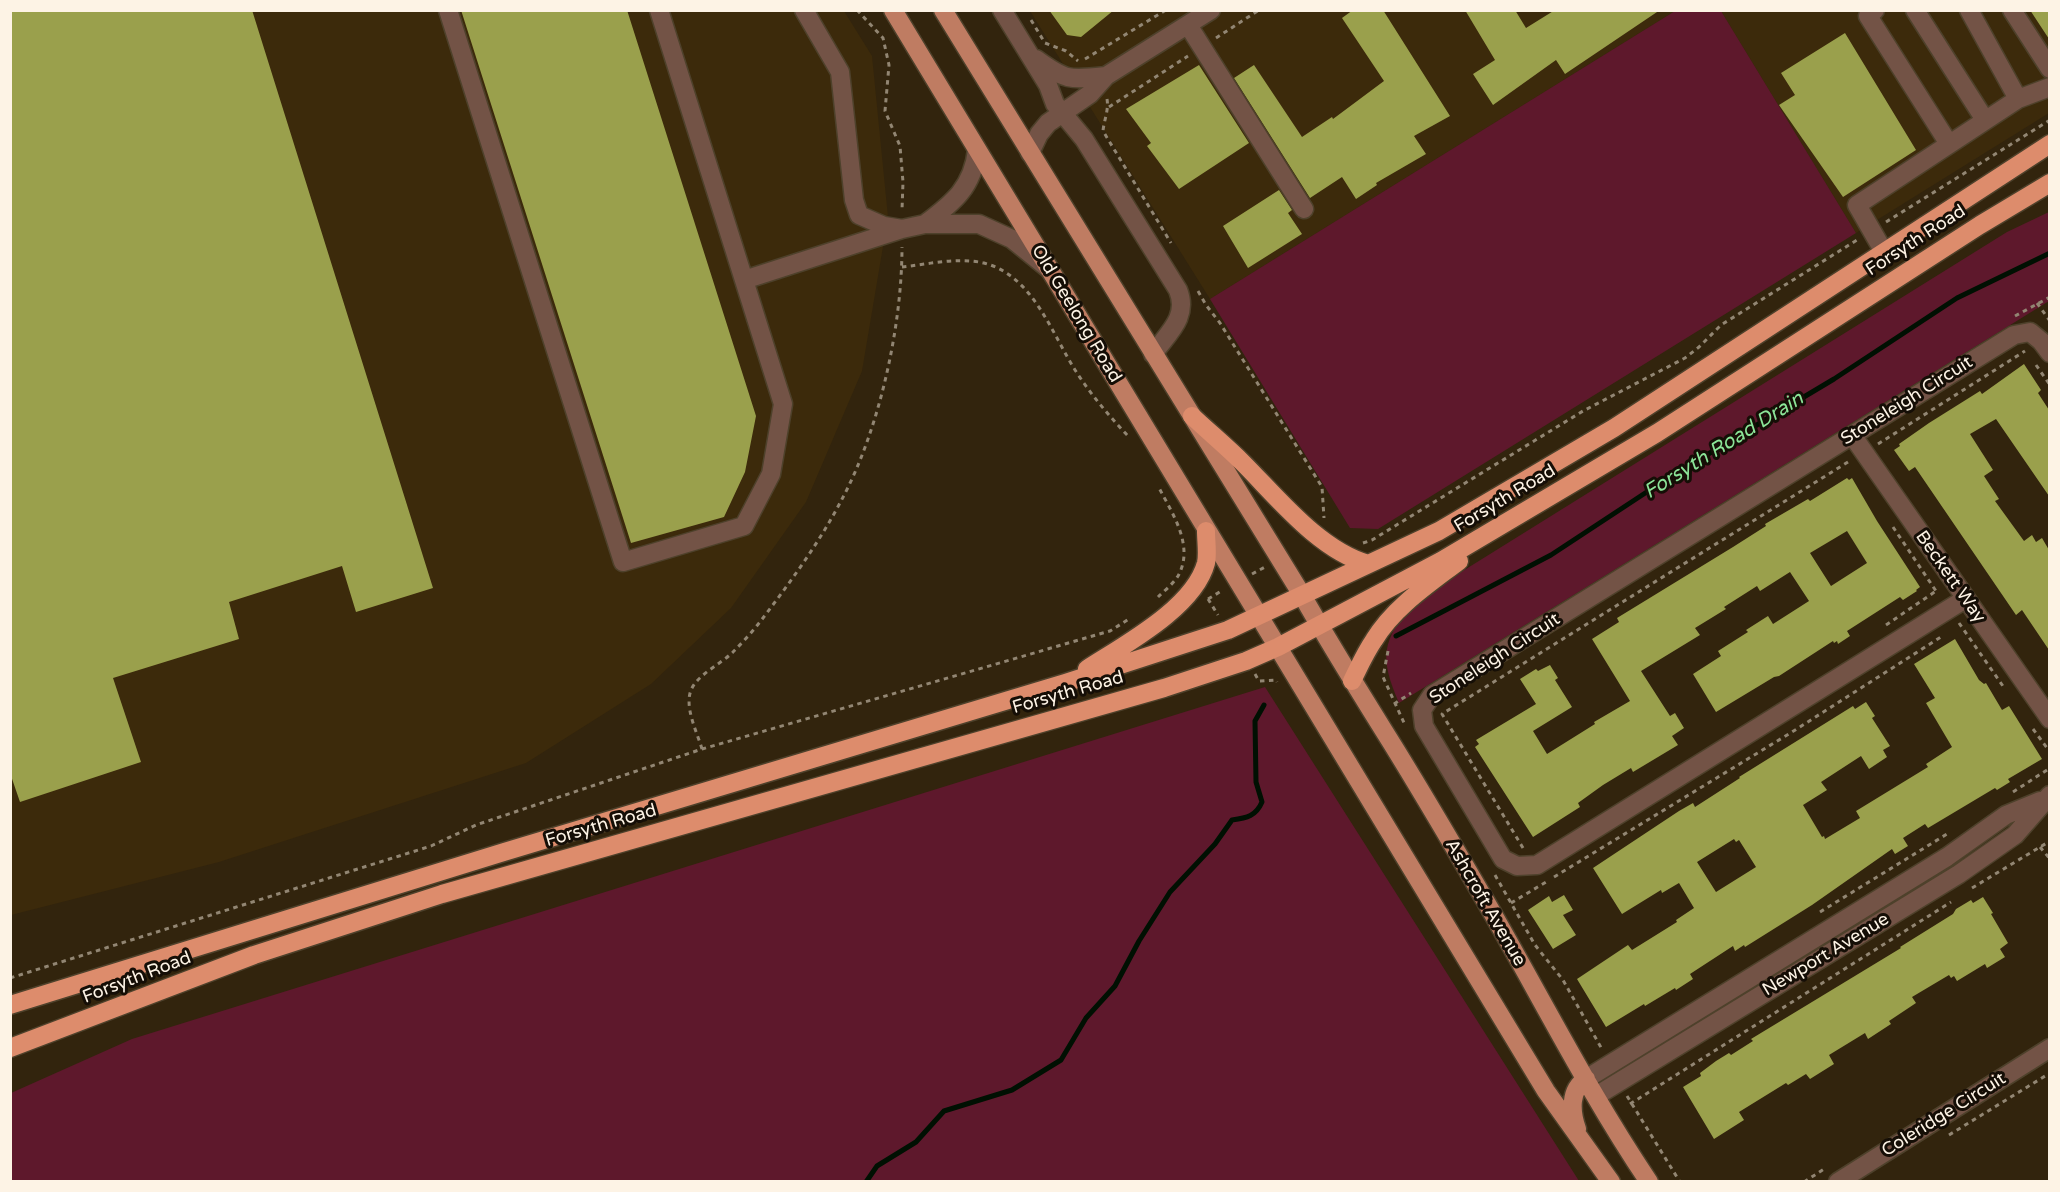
<!DOCTYPE html>
<html>
<head>
<meta charset="utf-8">
<style>
	body { margin:0 }
	#map { position:relative; width:2060px; height:1192px; overflow:hidden; background:#32240d; font-family:"Varela Round",sans-serif }
	canvas { display:block }
	.frame { position:absolute; inset:0; border:12px solid #fdf3e5; pointer-events:none }
</style>
</head>
<body>
<div id="map">
<canvas width="2060" height="1192"></canvas>
<div class="frame"></div>
</div>
<script>
const ctx = document.querySelector('canvas').getContext('2d');
ctx.lineJoin = 'round';
function fillPath(path, color) { ctx.fillStyle = color; ctx.fill(path, 'evenodd'); }
function stroke(path, color, width, dash) { ctx.strokeStyle = color; ctx.lineWidth = width; ctx.lineCap = dash ? 'butt' : 'round'; ctx.setLineDash(dash || []); ctx.stroke(path); }
function write(font, color, halo, rows, align = 'center') {
  ctx.font = font + ' "Varela Round",sans-serif'; ctx.lineWidth = 6; ctx.setLineDash([]); ctx.textBaseline = 'middle'; ctx.strokeStyle = halo; ctx.fillStyle = color; for (const [text, x, y, turn = 0] of rows) {
    ctx.save(); ctx.translate(x, y); ctx.rotate((+turn || 0) * Math.PI / 180); ctx.textAlign = isNaN(turn) ? turn : align; if (halo) ctx.strokeText(text, 0, 0); ctx.fillText(text, 0, 0); ctx.restore();
  }
}
fillPath(new Path2D(`
	M11,11H844L872,56L888,217L862,371L806,502L731,608L651,684L526,763L219,862L11,915Z
	M1030,11H1675L1210,299Z
	M1721,11H2049V113L1856,233Z`), '#3c2a0b');
fillPath(new Path2D(`
	M1675,11H1721L1856,233L1378,529L1350,528L1210,299Z
	M2049,212V301L1399,703C1379,656 1382,642 1413,602L2007,232Z
	M1265,687L1579,1181H11V1093L132,1039Z`), '#5e182c');
stroke(new Path2D(`
	M1396,636L1551,555L1668,478L1834,379L1957,298L2050,253
	M866,1182L877,1166L916,1142L944,1111L1012,1090L1061,1060L1086,1018L1115,986L1139,941L1170,892L1215,844L1232,820C1247,818 1256,816 1262,802L1256,782L1255,721L1264,705`), '#001002', 5);
fillPath(new Path2D(`
	M10,10H252L433,588L356,612L342,566L229,602L239,639L113,678L141,762L20,802L10,773Z
	M461,10H627L756,416L745,472L724,517L631,543Z
	M1049,10H1114L1081,37L1067,35Z
	M1353,10H1383L1450,116L1414,136L1426,154L1376,183L1377,185L1356,199L1342,177L1310,198L1234,78L1254,65L1302,137L1332,117L1333,119L1384,81L1342,18Z
	M1465,10H1515L1526,28L1555,10H1660L1565,74L1556,60L1493,105L1473,74L1495,60Z
	M2030,10H2049V39Z
	M1845,33L1916,150L1843,197L1779,105L1795,95L1781,73Z
	M1199,65L1249,143L1179,189L1147,146L1151,143L1126,109Z
	M1279,190L1292,210L1288,213L1302,234L1248,268L1223,226Z
	M2024,364L2041,390L2038,393L2049,410V496L1996,419L1970,434L1993,470L1984,476L1999,499L1995,501L2024,541L2032,535L2036,542L2042,538L2049,550V650L2022,610L2016,615L1915,467L1909,471L1894,450L1900,446L1899,444L1929,423L1980,391L1982,394Z
	M1847,478L1849,480L1852,478L1877,521L1920,587L1916,590L1917,591L1903,600L1900,597L1847,631L1850,636L1838,644L1837,641L1834,643L1833,641L1779,676L1774,677L1716,712L1693,674L1721,656L1718,651L1748,632L1746,630L1768,616L1773,624L1809,601L1790,572L1760,591L1757,586L1724,607L1726,609L1695,628L1700,635L1641,671L1670,716L1675,713L1684,728L1672,736L1678,745L1633,772L1631,768L1603,785L1578,803L1580,807L1533,837L1475,747L1479,744L1476,740L1536,704L1520,679L1536,669L1538,671L1550,665L1558,678L1555,680L1572,707L1533,731L1547,754L1595,724L1594,722L1630,701L1592,639L1619,622L1617,618L1733,547L1766,526L1765,524L1808,499L1810,501ZM1847,531L1867,563L1831,586L1810,553Z
	M1955,639L1979,680L1984,684L1986,683L2002,710L2009,706L2042,759L2008,779L2010,782L1997,790L1995,788L1928,828L1925,824L1903,838L1908,846L1895,854L1892,849L1812,905L1745,947L1744,945L1735,951L1733,946L1690,974L1693,979L1676,990L1675,988L1645,1006L1644,1004L1606,1027L1577,979L1628,945L1632,950L1677,922L1676,920L1694,908L1679,883L1662,893L1661,890L1622,914L1593,868L1679,811L1693,803L1695,807L1740,778L1739,777L1853,706L1855,709L1866,702L1875,716L1872,718L1890,746L1883,750L1887,757L1869,769L1861,756L1821,782L1827,790L1803,805L1822,837L1824,836L1825,839L1860,818L1856,811L1928,767L1926,764L1952,747L1926,703L1935,698L1914,664ZM1734,839L1736,842L1739,840L1756,867L1716,892L1697,862Z
	M1564,895L1573,910L1563,915L1576,935L1553,949L1528,910L1549,896L1552,902Z
	M1983,897L1993,913L1991,914L2008,943L2000,949L2005,957L1987,968L1985,964L1957,981L1954,976L1951,978L1949,975L1912,997L1916,1003L1889,1021L1891,1024L1868,1039L1865,1033L1829,1055L1834,1064L1810,1079L1806,1074L1788,1085L1786,1083L1739,1112L1744,1120L1714,1139L1683,1087L1701,1076L1700,1073L1716,1061L1729,1053L1731,1055L1753,1041L1751,1039L1901,948L1900,947L1953,914L1956,909L1971,900L1973,903Z`), '#9aa04c');
const minor = new Path2D(`
	M448,10L623,562L744,526L771,474L783,404L659,10
	M804,10L840,72L854,200L859,215L884,226L902,229
	M1002,10L1048,85L1055,104L1084,139L1178,290C1189,317 1168,333 1153,354
	M1875,10L1868,16L1949,144
	M1915,10L1985,120
	M2012,10L2050,69
	M1188,25L1304,209
	M1036,59C1066,81 1070,80 1106,76
	M2018,99L2050,87
	M1030,153L1039,134L1048,123L1090,94L1106,76L1211,10
	M925,224C953,203 973,187 977,150
	M1884,252L1857,205L2018,99L1969,10
	M744,280L902,229L925,224H979L1012,239L1049,269
	M1852,435L2050,719
	M1965,599L1537,865L1517,866L1503,859L1424,726L1422,710L1432,695L2014,335L2030,332L2041,341L2050,353
	M1586,1079L1947,857L2006,815L2040,801
	M1596,1096L1959,874L2015,835L2050,795
	M1838,1182L2050,1048`);
const major = new Path2D(`
	M893,10L1546,1091L1611,1182
	M943,10L1302,595C1328,641 1356,686 1384,731C1418,785 1450,840 1482,895C1538,991 1587,1090 1649,1182
	M1577,1129C1571,1112 1569,1090 1586,1079`);
const highway = new Path2D(`
	M1192,416C1209,432 1227,447 1243,463C1278,498 1319,550 1368,564
	M1087,669C1124,645 1194,608 1206,563C1208,554 1206,541 1206,531
	M1352,681C1359,667 1365,653 1374,640C1394,607 1429,584 1459,561
	M10,1005L504,852L1065,683L1228,630L1439,531L1614,428L2050,144
	M10,1048L254,955L442,894L1164,688L1246,661L1278,647L1441,561L1657,433L1980,225L2050,183`);
stroke(minor, '#4e412b', 21);
stroke(major, '#4e412b', 21);
stroke(highway, '#4e412b', 21);
stroke(new Path2D(`
	M857,10L883,38L889,65L885,111L900,146L903,182L902,210
	M1031,20L1045,43L1066,51L1078,61
	M1216,38L1259,10
	M1085,59L1166,10
	M1107,99C1109,110 1104,120 1103,131L1171,243
	M1109,107L1188,56
	M1886,222L2050,120
	M902,267C929,264 958,257 984,263C1034,276 1052,335 1077,373C1092,396 1110,417 1129,437
	M1198,291L1206,305L1220,323L1322,487L1324,518
	M2037,303L2050,321
	M2015,316L2050,297
	M2036,365L2050,385
	M1878,444L2025,351
	M1893,527L1936,591
	M1363,543L1372,540L1583,411L1685,358L1699,347L1721,325L1857,240
	M1252,574L1265,567
	M1158,597C1164,591 1173,584 1178,576C1195,546 1172,513 1158,486
	M1208,599L1223,590
	M1208,599L1218,615
	M1959,623L2005,689
	M1886,625L1936,591
	M1388,651L1383,677L1405,725
	M1255,674L1259,681L1276,680L1277,682
	M1394,704L1411,693
	M2033,729L2050,752
	M702,749C697,732 683,705 692,688C700,673 721,664 733,652C743,642 754,630 763,618C791,581 819,543 841,501C879,431 902,327 902,247
	M2013,792L2050,768
	M2040,847L2050,859
	M1523,848L1442,714L1848,462
	M1495,875L1535,945L1563,980L1603,1051
	M1554,877L1792,732L1944,635
	M1972,888L2050,841
	M1511,903L1546,882
	M1820,912L1947,834
	M10,978L431,846L476,825L702,749L1110,631L1129,619
	M1627,1096L1680,1182
	M1630,1104L1951,902
	M1949,1135L2050,1073
	M1804,1182L1824,1169`), '#928673', 3, [4.5, 4.5]);
stroke(minor, '#735346', 18);
stroke(major, '#bf7c62', 18);
stroke(highway, '#dd8c6c', 18);
write('18px', '#fdf3e5', '#150e06', [
	["Forsyth Road",1916,241,-33],
	["Old Geelong Road",1076,314,59],
	["Stoneleigh Circuit",1907,401,-32],
	["Forsyth Road",1505,499,-31],
	["Beckett Way",1950,577,55],
	["Stoneleigh Circuit",1495,659,-33],
	["Forsyth Road",1068,693,-16],
	["Forsyth Road",601,826,-16],
	["Ashcroft Avenue",1485,903,60],
	["Newport Avenue",1826,955,-31],
	["Forsyth Road",137,978,-21],
	["Coleridge Circuit",1944,1115,-32]
]);
write('italic 20px', '#8ce598', '#150e06', [
	["Forsyth Road Drain",1724,446,-32]
]);
</script>
</body>
</html>
